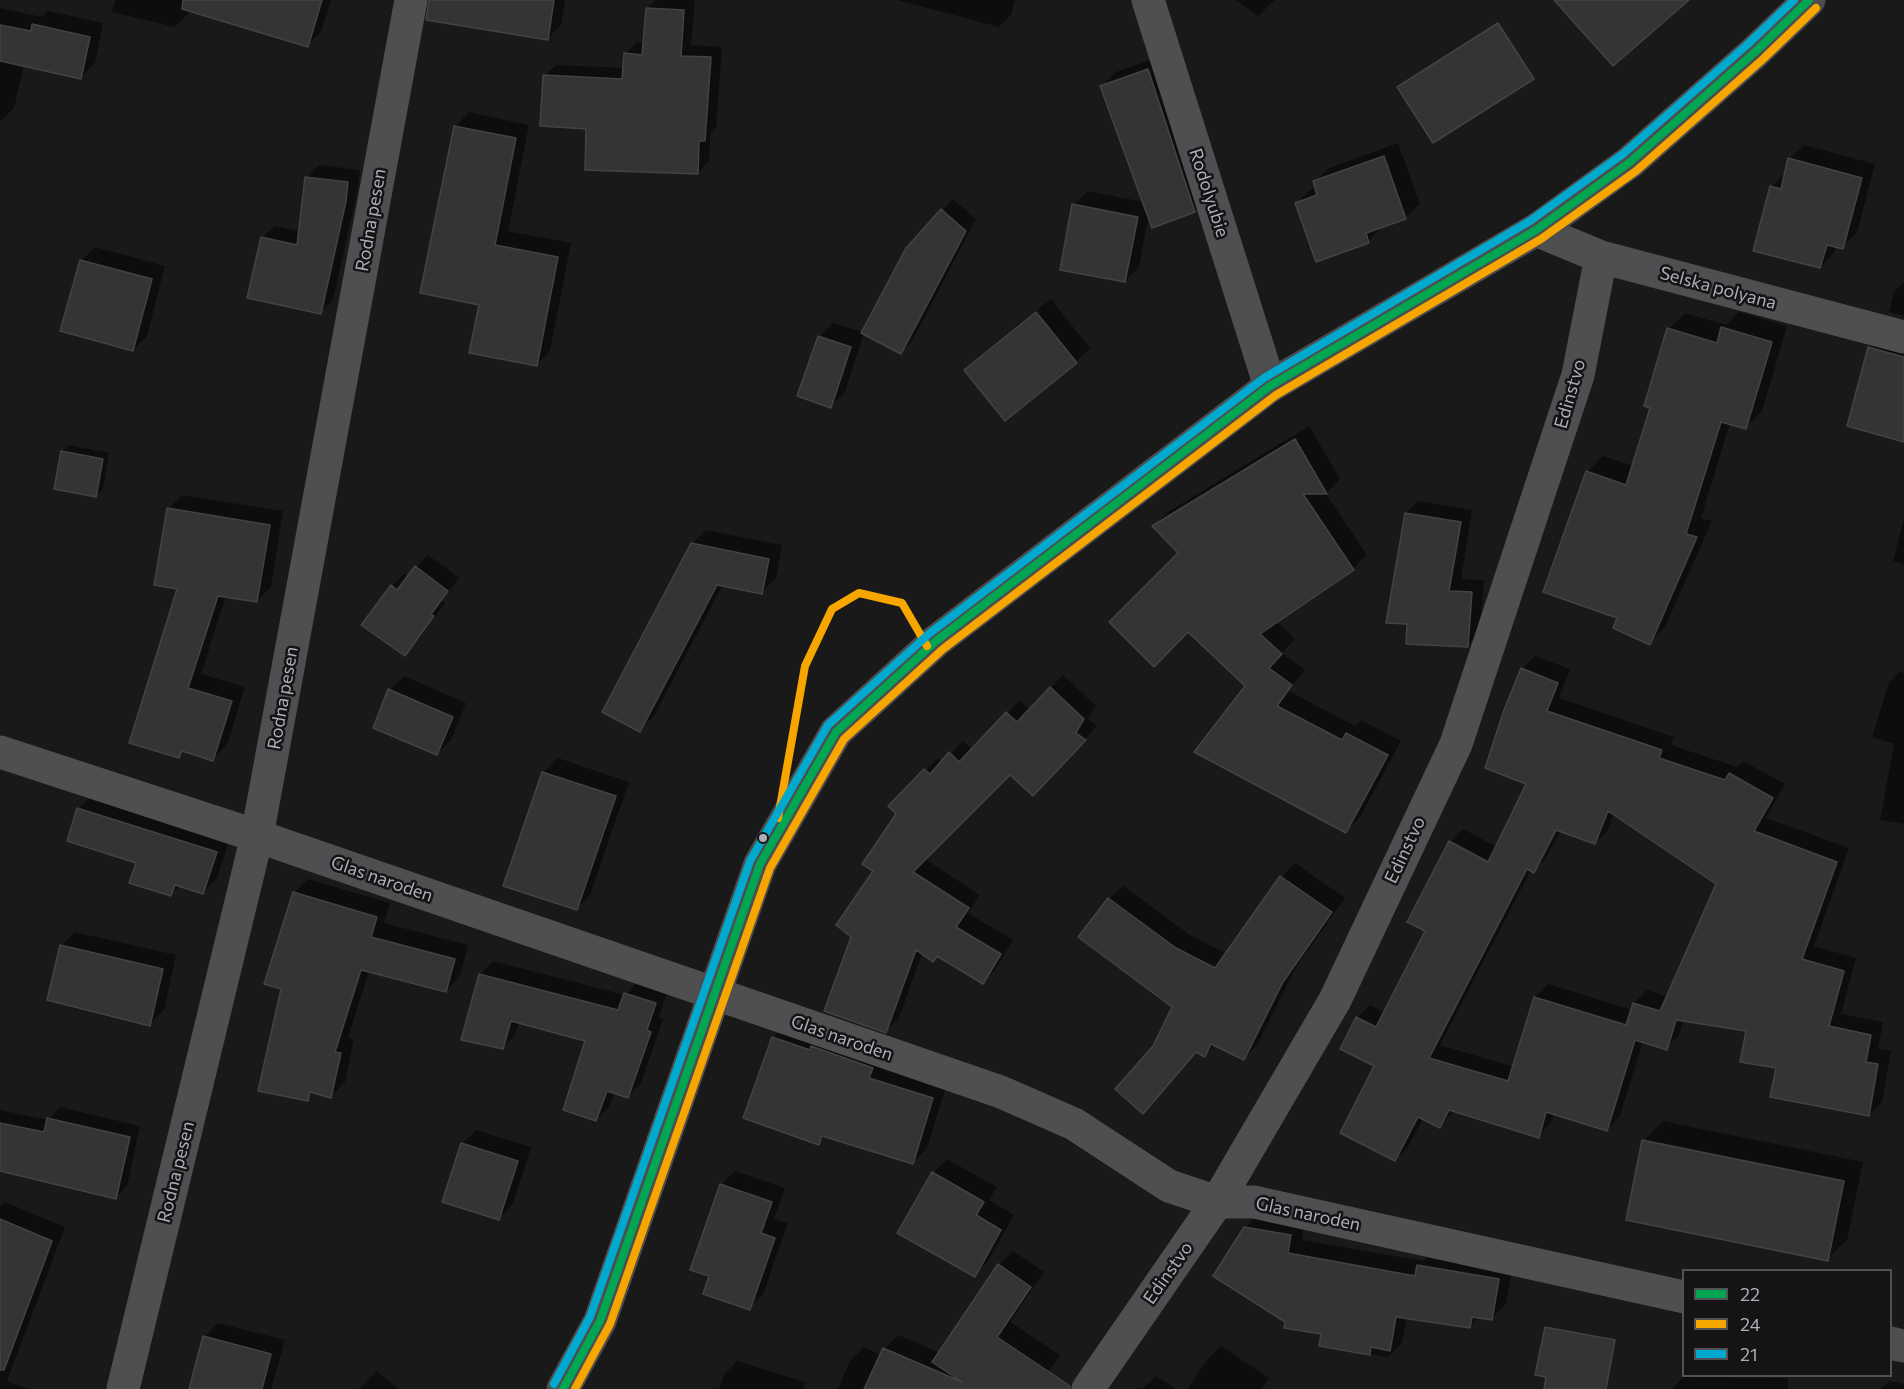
<!DOCTYPE html>
<html>
<head>
<meta charset="utf-8">
<style>
	body { margin:0 }
	#map { position:relative; width:1904px; height:1389px; overflow:hidden; background:#19191a; font-family:Commissioner,sans-serif }
	canvas { display:block }
	.legend { position:absolute; left:1682px; top:1269px; width:210px; height:108px; box-sizing:border-box; background:#141415; border:2px solid #515256; margin:0; padding:8px 10px; list-style:none; font-size:18px; color:#adafb8 }
	.legend li { display:flex; align-items:center; gap:12px; height:30px }
	.legend b { width:30px; border:2px solid #515256 }
</style>
</head>
<body>
<div id="map">
<canvas width="1904" height="1389"></canvas>
<ul class="legend">
<li><b style="height:8px;background:#00a651"></b>22</li>
<li><b style="height:8px;background:#f7a600"></b>24</li>
<li><b style="height:8px;background:#00a9ce"></b>21</li>
</ul>
</div>
<script>
const ctx = document.querySelector('canvas').getContext('2d');
ctx.lineJoin = 'round';
function fillPath(path, color) { ctx.fillStyle = color; ctx.fill(path, 'evenodd'); }
function stroke(path, color, width, dash) { ctx.strokeStyle = color; ctx.lineWidth = width; ctx.lineCap = dash ? 'butt' : 'round'; ctx.setLineDash(dash || []); ctx.stroke(path); }
function write(font, color, halo, rows, align = 'center') {
  ctx.font = font + ' Commissioner,sans-serif'; ctx.lineWidth = 5; ctx.setLineDash([]); ctx.textBaseline = 'middle'; ctx.strokeStyle = halo; ctx.fillStyle = color; for (const [text, x, y, turn = 0] of rows) {
    ctx.save(); ctx.translate(x, y); ctx.rotate((+turn || 0) * Math.PI / 180); ctx.textAlign = isNaN(turn) ? turn : align; if (halo) ctx.strokeText(text, 0, 0); ctx.fillText(text, 0, 0); ctx.restore();
  }
}
fillPath(new Path2D(`
	M115,0H331L321,32L307,45L190,10L189,13L175,27L112,12Z
	M486,0H565L561,25L547,39Z
	M656,0H695L691,45L722,47L716,128L710,135L709,161L698,173L588,127L544,76L556,65L624,68L625,54L637,42L645,43L647,8Z
	M897,0H1015L1011,15L999,27Z
	M1236,0H1275L1258,16Z
	M0,8L42,17L48,11L103,23L95,63L81,77L24,65L14,108L0,122Z
	M1162,56L1209,197L1195,211L1149,214L1139,267L1125,281L1074,205L1088,191L1144,202L1102,86L1116,72Z
	M469,112L529,125L508,231L571,243L550,351L536,365L481,304L455,127Z
	M1398,143L1420,204L1405,218L1382,226L1368,242L1297,203L1311,189L1316,187L1314,182L1329,168Z
	M1804,145L1875,164L1857,233L1842,247L1836,246L1834,253L1820,267L1771,187L1785,173L1790,159Z
	M319,165L360,170L358,188L333,300L320,313L262,238L275,226L300,231L306,178Z
	M953,199L976,219L912,341L901,352L864,333L845,392L831,406L819,337L833,323L863,332L907,249Z
	M95,247L165,266L147,336L133,350L81,261Z
	M1904,282V316L1889,312L1894,292Z
	M1051,299L1090,348L1076,362L1005,418L966,370L980,356Z
	M1739,312L1787,326L1762,411L1746,427L1730,423L1701,518L1712,521L1665,627L1649,643L1619,617L1587,472L1603,456L1634,466L1652,407L1669,329L1685,313L1726,325Z
	M1883,335L1904,340V440L1869,348Z
	M1309,426L1340,479L1326,494L1367,555L1353,569L1276,621L1295,639L1282,653L1305,670L1289,691L1355,726L1361,720L1401,741L1360,817L1346,831L1247,685L1180,553L1154,526L1168,512Z
	M69,445L109,453L103,489L96,495L62,452Z
	M182,495L283,511L271,587L257,601L226,596L201,674L245,687L227,745L213,759L185,750L179,757V587L168,509Z
	M1418,501L1472,510L1461,579L1484,580L1480,633L1468,645L1406,513Z
	M1904,519V564L1893,561Z
	M706,530L782,545L776,578L762,592L723,584L654,716L640,730L692,544Z
	M428,555L459,578L442,601L445,603L417,642L405,654L363,624L392,586L404,574L408,577Z
	M1535,656L1570,669L1559,698L1674,737L1671,745L1737,767L1743,761L1785,784L1766,818L1849,848L1814,946L1856,958L1841,1014L1883,1022L1878,1049L1891,1051L1882,1102L1869,1115L1777,1067L1747,1029L1684,1019L1679,1035L1666,1048L1643,1041L1620,1116L1607,1129L1554,1113L1551,1123L1538,1136L1455,1110L1440,1126L1423,1118L1408,1147L1395,1160L1376,1065L1357,1018L1370,1005L1385,1013L1427,931L1450,842L1463,829L1497,847L1528,783L1522,669ZM1614,814L1718,883L1668,997L1647,990L1634,1003L1632,1010L1548,984L1535,997L1514,1067L1440,1045L1531,870L1533,871L1546,858L1561,830L1595,843L1608,830ZM1558,822L1561,824L1543,857H1540Z
	M1899,672L1904,673V824L1880,820L1894,744L1872,737L1889,683Z
	M1063,675L1096,706L1088,719L1097,726L1046,781L1010,773L925,859L980,895L968,913L1013,940L996,969L983,982L938,955L922,953L899,1018L886,1031L875,870L898,813L890,806L938,758L943,762L963,741L973,750L1020,700L1030,710Z
	M404,676L466,703L451,740L437,754L390,690Z
	M558,758L629,782L590,895L576,909L505,885L544,772Z
	M93,795L230,838L217,878L203,892L180,885L171,895L138,862L78,809Z
	M1295,863L1345,898L1296,967L1257,1045L1244,1059L1216,1045L1205,1055L1197,1051L1143,1112L1154,1046L1174,1006L1109,899L1123,886L1190,935L1227,954L1282,877Z
	M308,879L390,903L384,923L468,945L460,976L446,991L369,971L348,1038L354,1039L345,1082L331,1096L315,1092L307,1100L283,988L294,893Z
	M75,932L176,955L164,1010L149,1024L61,946Z
	M493,961L625,995L639,981L668,990L659,1017L663,1019L641,1083L628,1096L615,1091L609,1107L596,1120L587,1040L519,1022L515,1035L502,1048L480,974Z
	M787,1023L947,1084L927,1148L913,1162L826,1136L818,1143L773,1038Z
	M60,1107L140,1126L127,1186L116,1197L0,1169V1110L48,1120Z
	M1663,1121L1863,1162L1847,1240L1827,1259L1644,1141Z
	M476,1130L531,1147L513,1204L499,1218L462,1144Z
	M947,1159L997,1187L989,1200L1014,1215L988,1261L974,1275L933,1173Z
	M735,1171L785,1188L774,1219L788,1223L763,1294L749,1308L710,1275L721,1185Z
	M5,1202L65,1227L7,1381L28,1389H0V1207Z
	M1260,1213L1305,1221L1302,1240L1423,1261L1432,1252L1513,1265L1506,1304L1492,1318L1480,1316L1469,1327L1407,1317L1402,1343L1388,1357L1321,1345L1323,1333L1287,1321L1245,1228Z
	M1013,1251L1044,1272L1010,1322L1060,1355L1037,1389H838L850,1361L864,1347L881,1355L884,1349L898,1335L940,1353L999,1265Z
	M218,1323L285,1340L271,1389H191L204,1337Z
	M1221,1346L1269,1378L1262,1389H1187L1207,1360Z
	M737,1361L805,1382L803,1389H719L724,1375Z
	M377,1371L398,1389H359Z
	M1156,1376L1176,1389H1142Z
	M1683,1377L1788,1378V1389H1672Z
	M1889,1381L1904,1384V1389H1881Z`), '#0007');
const building = new Path2D(`
	M183,0H322L308,47L182,9Z
	M429,0H554L548,40L426,20Z
	M1554,0H1689L1613,66Z
	M646,8L684,10L681,56L711,57L705,141H699L698,174L585,170L586,129L540,126L543,75L622,79L624,53L642,55Z
	M1498,23L1534,79L1433,143L1397,87Z
	M32,24L90,37L81,79L0,61V25L31,31Z
	M1148,69L1195,212L1152,228L1100,86Z
	M454,126L516,138L495,245L558,257L537,366L469,353L479,305L420,293Z
	M1384,156L1406,219L1366,233L1369,243L1316,262L1295,203L1317,195L1313,181Z
	M1788,158L1862,178L1843,249L1827,245L1820,268L1753,251L1770,186L1781,189Z
	M305,177L348,182L346,201L321,314L247,298L261,237L297,245Z
	M1072,204L1138,217L1125,282L1060,270Z
	M941,209L966,231L901,354L861,333L906,248Z
	M80,260L152,279L133,351L60,331Z
	M1036,312L1077,363L1005,421L964,370Z
	M1721,327L1772,342L1746,429L1721,422L1686,534L1697,537L1650,645L1613,628L1617,618L1543,592L1586,471L1626,485L1650,408L1644,406L1667,328L1717,343Z
	M818,336L851,347L831,408L797,396Z
	M1868,347L1904,357V442L1847,426Z
	M1295,439L1327,494H1303L1354,570L1260,634L1282,654L1269,668L1292,685L1277,706L1342,740L1346,733L1388,755L1346,833L1194,752L1245,686L1188,632L1154,667L1109,622L1178,553L1152,526Z
	M61,451L103,459L96,497L54,489Z
	M167,508L270,525L257,602L218,596L188,688L232,701L213,761L182,751L179,758L129,743L177,589L154,585Z
	M1405,513L1461,522L1449,591L1472,592L1468,647L1406,644L1407,624L1386,623Z
	M691,543L769,559L762,594L717,585L640,732L602,712Z
	M415,566L448,591L431,614L434,616L405,656L361,625L391,585L397,590Z
	M1521,668L1558,683L1547,711L1662,750L1659,758L1725,780L1729,773L1773,798L1754,831L1837,862L1802,959L1844,971L1829,1026L1871,1035L1866,1062L1878,1064L1869,1116L1770,1097L1776,1068L1740,1062L1746,1031L1676,1020L1667,1050L1635,1040L1607,1131L1546,1112L1539,1138L1449,1110L1440,1128L1418,1117L1395,1161L1340,1133L1374,1066L1340,1049L1356,1017L1376,1027L1425,931L1407,922L1449,841L1488,862L1526,784L1485,768L1504,710ZM1608,811L1716,884L1660,1011L1633,1003L1626,1025L1534,997L1508,1081L1429,1058L1527,869L1534,873L1556,830L1595,844Z
	M1050,687L1084,719L1076,733L1086,740L1033,796L1010,775L913,872L969,908L956,927L1001,954L983,984L937,956L933,962L916,950L886,1033L824,1011L851,937L836,925L873,871L862,864L896,814L888,806L924,769L930,774L949,752L959,762L1006,712L1017,722Z
	M388,689L453,717L437,755L373,728Z
	M542,772L616,796L577,910L503,886Z
	M77,808L217,852L203,894L175,885L171,896L129,883L136,863L67,841Z
	M1280,876L1332,912L1283,982L1244,1060L1211,1044L1205,1057L1196,1052L1143,1114L1115,1089L1153,1046L1172,1007L1078,937L1108,898L1176,948L1215,968Z
	M293,892L377,917L371,937L455,959L446,992L361,970L335,1052L341,1053L331,1098L310,1092L308,1101L258,1091L281,989L264,984Z
	M60,945L163,969L150,1026L47,1000Z
	M479,974L618,1010L624,993L656,1003L647,1030L651,1032L628,1098L607,1091L596,1121L563,1110L585,1041L511,1021L503,1049L461,1040Z
	M772,1037L810,1050L811,1046L873,1068L869,1078L933,1098L913,1164L822,1136L819,1145L743,1118Z
	M47,1118L130,1137L116,1199L0,1171V1123L44,1132Z
	M1642,1140L1844,1181L1828,1261L1626,1220Z
	M461,1143L518,1161L499,1220L442,1202Z
	M932,1172L984,1202L976,1215L1001,1230L975,1277L897,1233Z
	M720,1184L772,1202L761,1233L775,1238L750,1310L703,1294L709,1276L690,1270Z
	M0,1219L52,1241L4,1370H0Z
	M1244,1227L1291,1235L1288,1253L1415,1276L1417,1265L1499,1279L1492,1320L1472,1317L1470,1328L1396,1317L1390,1351L1371,1347L1370,1355L1319,1346L1321,1334L1284,1328L1285,1322L1213,1276Z
	M998,1264L1031,1287L997,1337L1070,1386V1389H864L883,1348L962,1382L932,1362Z
	M1545,1327L1615,1340L1606,1389H1544L1546,1377L1535,1375Z
	M203,1336L271,1354L262,1389H189Z`);
fillPath(building, '#333435');
stroke(building, '#434346', 1.5);
stroke(new Path2D(`
	M1148,0L1270,386
	M1536,230L1601,257L1904,337
	M0,752L257,836L1001,1092L1074,1124L1169,1186L1217,1202H1254L1684,1297
	M1890,1343L1904,1346
	M123,1389L257,836L411,0
	M1088,1389L1217,1202L1335,1000L1456,744L1578,375L1601,257`), '#4f4f52', 33);
stroke(new Path2D(`
	M563,1389L600,1321L760,864L836,732L936,641L1270,386L1536,230L1630,162L1755,52L1809,0`), '#4d4d4f', 33);
stroke(new Path2D(`
	M563,1389L600,1321L760,864L836,732L936,641L1270,386L1536,230L1630,162L1755,52L1809,0`), '#00a651', 8);
stroke(new Path2D(`
	M778,818L805,666L832,609L859,593L902,603L927,646
	M575,1389L610,1324L770,868L844,739L943,649L1276,395L1541,239L1636,171L1762,60L1816,8`), '#f7a600', 8);
stroke(new Path2D(`
	M554,1384L590,1317L750,861L828,725L930,633L1264,378L1530,221L1623,154L1748,44L1794,0`), '#00a9ce', 8);
for (const [x, y, r, color] of [
	[763,838,5,"#adafb8"]
]) { const dot = new Path2D(); dot.arc(x, y, r, 0, 2 * Math.PI); ctx.fillStyle = color; ctx.fill(dot); stroke(dot, '#141415', 2); }
write('18px', '#adafb8', '#141415', [
	["Rodolyubie",1209,193,72],
	["Rodna pesen",371,220,-80],
	["Selska polyana",1718,288,15],
	["Edinstvo",1570,394,-74],
	["Rodna pesen",283,698,-80],
	["Edinstvo",1405,850,-65],
	["Glas naroden",382,879,19],
	["Glas naroden",842,1038,19],
	["Rodna pesen",176,1172,-76],
	["Glas naroden",1308,1214,12],
	["Edinstvo",1168,1273,-55]
]);
</script>
</body>
</html>
